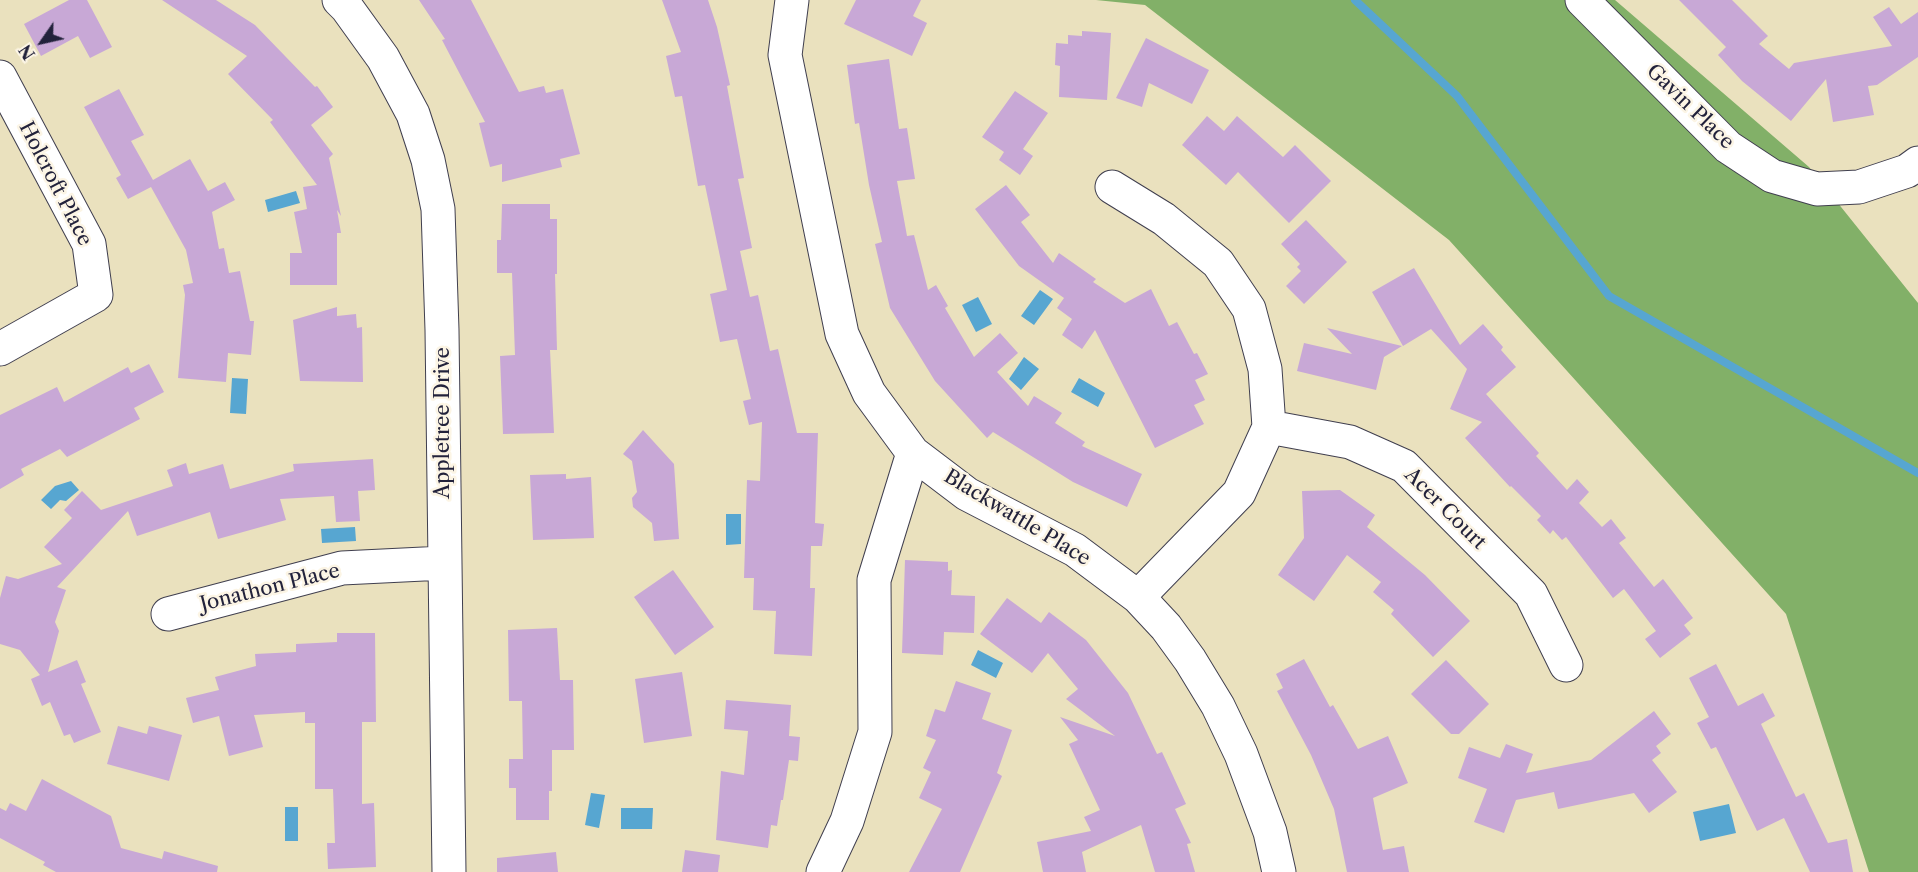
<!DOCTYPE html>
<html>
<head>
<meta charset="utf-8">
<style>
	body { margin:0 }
	#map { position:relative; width:1918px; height:872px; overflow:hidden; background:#eae1be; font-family:"Libre Caslon Text",serif }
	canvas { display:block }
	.north { position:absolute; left:12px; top:12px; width:60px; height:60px; -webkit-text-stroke:4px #fcf5e5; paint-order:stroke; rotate:236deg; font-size:16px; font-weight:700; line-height:24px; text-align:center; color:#22223b }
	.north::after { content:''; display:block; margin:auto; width:21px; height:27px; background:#22223b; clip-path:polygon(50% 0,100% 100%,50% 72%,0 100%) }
</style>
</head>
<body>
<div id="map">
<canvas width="1918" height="872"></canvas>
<div class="north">N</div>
</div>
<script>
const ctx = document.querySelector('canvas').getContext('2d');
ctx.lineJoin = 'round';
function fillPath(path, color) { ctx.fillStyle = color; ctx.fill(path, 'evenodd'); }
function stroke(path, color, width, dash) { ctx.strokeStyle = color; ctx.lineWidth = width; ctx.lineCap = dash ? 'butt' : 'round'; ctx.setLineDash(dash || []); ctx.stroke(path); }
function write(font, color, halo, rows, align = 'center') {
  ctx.font = font + ' "Libre Caslon Text",serif'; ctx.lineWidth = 5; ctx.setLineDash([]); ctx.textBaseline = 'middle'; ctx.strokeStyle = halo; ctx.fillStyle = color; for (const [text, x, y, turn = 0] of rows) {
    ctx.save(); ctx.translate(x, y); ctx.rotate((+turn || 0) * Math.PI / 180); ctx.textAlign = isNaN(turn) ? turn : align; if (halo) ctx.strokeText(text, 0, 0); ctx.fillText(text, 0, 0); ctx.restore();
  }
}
fillPath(new Path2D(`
	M1096,0H1615L1809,167L1918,303V872H1869L1786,614L1449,240L1145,5Z`), '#82b068');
fillPath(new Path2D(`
	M296,191L300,203L268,212L265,200Z
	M1040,290L1053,299L1034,325L1021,316Z
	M978,297L992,324L976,332L962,305Z
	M1024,357L1039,369L1021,390L1009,379Z
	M232,378L248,379L246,414L230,413Z
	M1079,378L1105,393L1098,407L1071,392Z
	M71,481L79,490L66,501L60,500L51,509L41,500L55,486Z
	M726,514H741V544L726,545Z
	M355,527L356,541L322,543L321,529Z
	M978,650L1003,663L996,678L971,665Z
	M591,793L605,795L599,828L585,825Z
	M1729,804L1736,833L1700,841L1693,812Z
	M285,807H298V841H285Z
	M621,808H653L652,829H621Z`), '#57a6d1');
stroke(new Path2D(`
	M1355,0L1457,96L1609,296L1918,473`), '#57a6d1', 8);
fillPath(new Path2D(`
	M69,0H87L112,47L90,58L78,36L41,56L24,24Z
	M162,0H216L255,25L315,87L317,86L333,107L311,125L333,154L329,158L341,216L337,210L341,233H337V285H290V253H302L294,212L307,209L303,187L317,185L270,122L273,120L228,74L247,56Z
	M419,0H471L519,92L544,86L546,93L563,89L580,154L560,159L562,167L502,182V164L490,167L479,123L485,122L442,40L445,39Z
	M662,0H708L717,27L730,85L727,86L744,178L738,179L752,248L740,251L750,297L758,295L770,351L778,349L797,433H818L815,523L824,524L822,546H811L810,588H815L812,656L774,654L776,611L753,610L754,578H744L747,480L760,481L762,422L749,425L743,401L751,399L737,339L720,342L710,294L727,290L705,185L698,186L682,96L675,97L666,56L681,52Z
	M856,0H921L913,16L927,23L912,56L844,24Z
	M1679,0H1732L1768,36L1759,44L1789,69L1794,63L1892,46L1873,17L1889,7L1901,24L1918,12V57L1877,85L1868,86L1874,115L1833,122L1826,79L1791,121L1742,81L1718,55L1726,47Z
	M1082,31L1111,33L1107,100L1059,97L1060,66L1055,65L1056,43L1068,44V35L1082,36Z
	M1146,38L1209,70L1192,104L1149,83L1142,107L1116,98Z
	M889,59L899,129L907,128L915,179L897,181L907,236L914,235L928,290L936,285L948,306L945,308L974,357L1000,333L1018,353L997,372L1028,406L1034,396L1062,413L1055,423L1085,442L1082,446L1142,474L1127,507L1073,482L993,432L987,438L935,381L890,308L875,244L882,242L869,185L859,123L855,124L847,65Z
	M119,89L144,135L131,141L153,180L190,159L208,191L225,182L235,200L212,212L219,249L224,248L229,273L240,271L250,321H254L251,355L228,353L226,382L178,378L185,295L183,285L193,283L186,250L151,187L128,199L116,178L121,175L84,107Z
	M1015,91L1048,113L1023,149L1033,156L1020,175L999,160L1004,152L982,137Z
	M1207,116L1224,131L1237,116L1283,157L1295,145L1331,181L1289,223L1238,172L1226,185L1182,145Z
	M1006,185L1030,215L1021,222L1053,263L1059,253L1096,279L1093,282L1125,303L1151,289L1169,326L1177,322L1194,354L1197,353L1208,374L1195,380L1205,400L1194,405L1204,424L1155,448L1095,330L1082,349L1062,335L1072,319L1057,308L1064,298L1019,266L975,209Z
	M502,204H550V219H557V274H555L557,350H550L554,433L503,434L500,356L515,355L512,273H497V240H501Z
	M1306,220L1347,262L1304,304L1286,286L1301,271L1297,267L1300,264L1281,244Z
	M1414,268L1460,345L1483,324L1503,347L1501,350L1516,367L1486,394L1539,453L1536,456L1567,490L1577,479L1589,492L1579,503L1602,527L1611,519L1626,538L1619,543L1654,587L1663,579L1693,618L1684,625L1691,634L1660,658L1645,639L1656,631L1624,589L1613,598L1566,537L1562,540L1553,530L1550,534L1537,520L1541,516L1511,486L1510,487L1465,438L1482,422L1450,409L1467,369L1431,329L1403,346L1372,292Z
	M337,307V316L356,314L357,328L362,327L363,382L300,381L293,320Z
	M1327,328L1402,346L1384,357L1376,390L1297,371L1304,343L1352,354Z
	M149,364L164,392L134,408L140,419L67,457L60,449L21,469L24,475L0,489V415L57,387L64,402L128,367L131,373Z
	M643,430L674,464L679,539L654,541L652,523L633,507L632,498L637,492L632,461L623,454Z
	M373,459L375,490L358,491L360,521L336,522L334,496L280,499L286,520L218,539L210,512L137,536L128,511L57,587L66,590L55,622L59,631L48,672L77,660L86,682L81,684L101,732L74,743L70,734L64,736L50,702L42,706L31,679L40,675L20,650L0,644V598L6,576L18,579L62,564L44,547L72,518L64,510L82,491L101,510L173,486L167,470L186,463L189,474L223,464L230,489L294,471L293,464Z
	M566,474V479L591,477L594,538L533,540L530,475Z
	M1340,490L1375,515L1367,527L1425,575L1470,621L1433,657L1391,614L1394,610L1373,592L1381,582L1347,555L1314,601L1278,575L1304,538L1302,491Z
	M905,560L948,562V571L952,570L951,595L975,596L974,633L944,632L943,655L902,653Z
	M673,570L714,627L675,655L634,597Z
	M1007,598L1041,623L1049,612L1086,640L1128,693L1157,754L1162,752L1186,804L1175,809L1191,843L1187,844L1195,872H1155L1141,825L1082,852L1086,872H1043L1037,842L1091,831L1084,817L1100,810L1069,744L1078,740L1060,717L1115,736L1066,699L1078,689L1048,653L1032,673L980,634Z
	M557,628L560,680H573L574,750H552V791H549V820H516V788H509V759H523L522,701H509L508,630Z
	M337,633H375L376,722H362V804L374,803L376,867L328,869L327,843H335L333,789H315V723H305V712L254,715L263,747L229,756L219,716L193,723L186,698L219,690L215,677L256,666L255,654L296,652V644L337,642Z
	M1304,659L1330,707L1333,705L1358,749L1388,736L1408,783L1373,798L1383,850L1404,846L1409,872H1347L1334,809L1311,755L1277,691L1283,688L1276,674Z
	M1446,660L1489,704L1459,734H1451L1411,694Z
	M1716,664L1738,706L1763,693L1775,716L1761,724L1796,797L1804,793L1828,843L1847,839L1853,872H1810L1784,818L1757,831L1716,747L1711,749L1697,723L1709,717L1689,678Z
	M682,672L692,736L644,743L635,679Z
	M956,681L991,693L982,719L1012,730L997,773L1002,776L960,872H909L942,809L919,798L931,772L923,768L936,740L926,736L935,709L945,712Z
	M726,700L791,705L789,736L800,737L798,761L789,760L783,800H781L777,826L771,825L768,848L716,840L721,771L744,775L748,731L724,729Z
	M1654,711L1671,734L1656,746L1661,753L1652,760L1677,792L1649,813L1634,793L1558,809L1554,792L1516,800L1504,833L1474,822L1487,789L1458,778L1469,747L1500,758L1506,744L1533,754L1526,773L1591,760Z
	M118,726L147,734L149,726L182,735L169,781L107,764Z
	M42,779L111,816L121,848L162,859L164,851L218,866L217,872H56L43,865L45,862L0,838V808L6,811L10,803L26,811Z
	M685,850L720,855L718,872H682Z
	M556,852L558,872H497V858Z`), '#c8a8d6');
const minor = new Path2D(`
	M339,0L347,8L383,58L413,114L428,160L438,209L442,330L449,872
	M792,0L785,55L842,334L869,393L913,453L967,494L1075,550L1138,597L1166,627L1190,660L1218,706L1241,754L1270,832L1279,872
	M1582,0L1728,147L1772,176L1817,189L1859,187L1907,171L1918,163
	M0,77L89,244L96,295L0,349
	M1112,187L1164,219L1218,263L1249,309L1265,369L1269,427L1239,493L1138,597
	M1269,427L1350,442L1404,466L1531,594L1566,665
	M168,614L342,568L444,563
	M823,872L847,821L875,732L874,580L913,453`);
stroke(minor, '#403f4f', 35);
stroke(minor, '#fff', 33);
write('20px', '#22223b', '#fcf5e5', [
	["Gavin Place",1690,107,44],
	["Holcroft Place",55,184,63],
	["Appletree Drive",443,423,-90],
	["Acer Court",1445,509,45],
	["Blackwattle Place",1017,518,31],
	["Jonathon Place",270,588,-14]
]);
</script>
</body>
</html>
